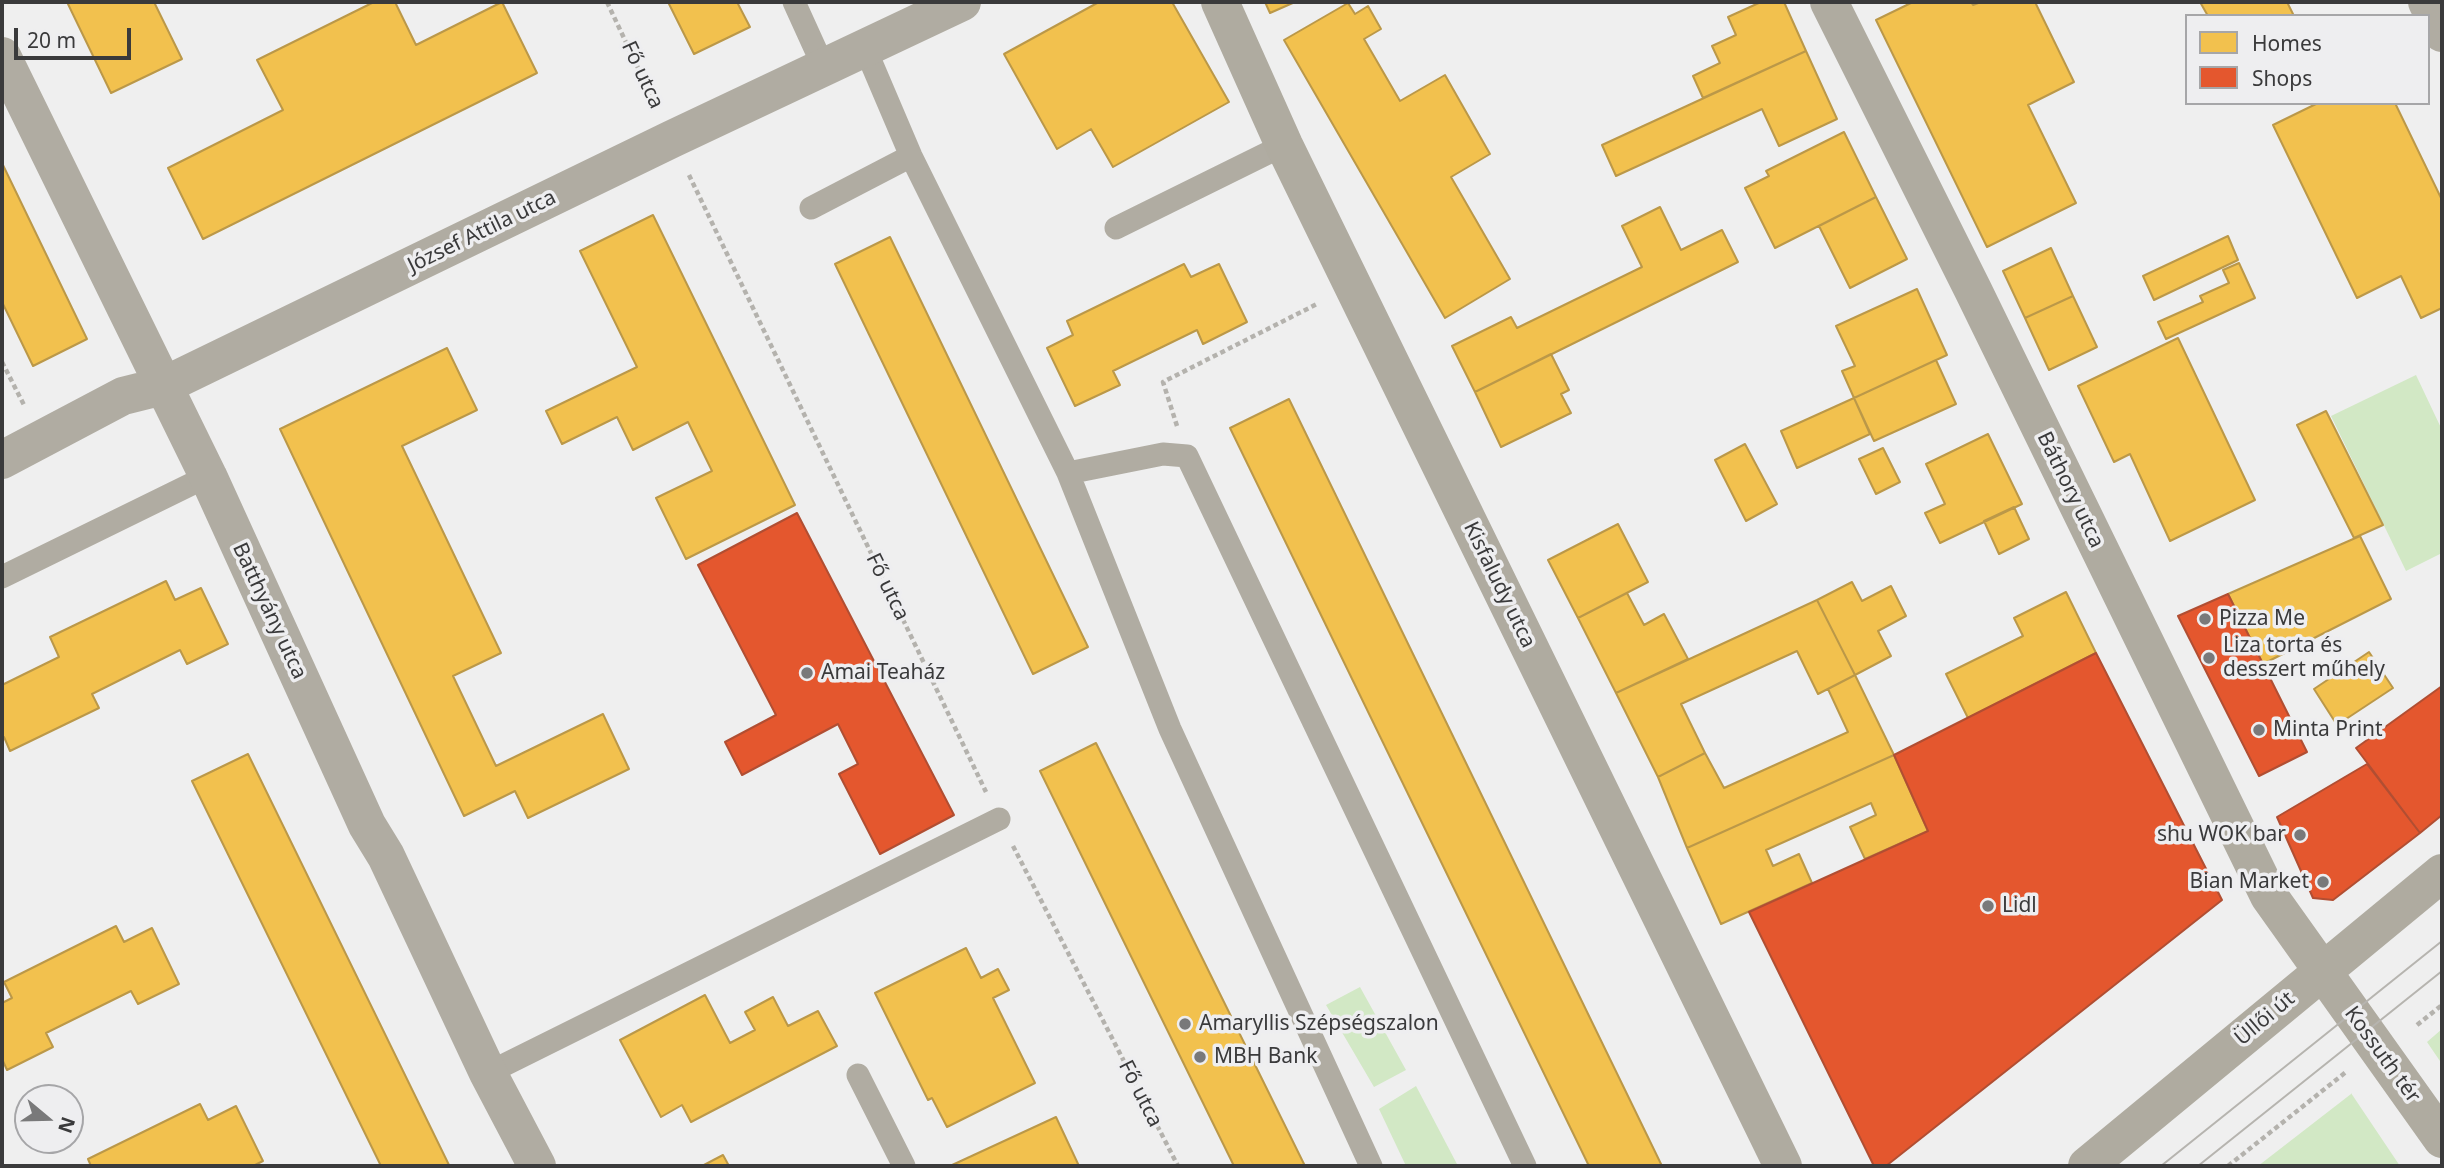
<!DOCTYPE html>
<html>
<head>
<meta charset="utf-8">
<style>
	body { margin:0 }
	#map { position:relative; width:2444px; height:1168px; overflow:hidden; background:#efefef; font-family:"Noto Sans",sans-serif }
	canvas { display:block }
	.frame { position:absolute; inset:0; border:4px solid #3a3a3b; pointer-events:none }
	.legend { position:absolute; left:2185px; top:14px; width:245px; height:91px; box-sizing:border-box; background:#eeeef0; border:2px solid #a6a6a8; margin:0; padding:9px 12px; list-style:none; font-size:21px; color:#3a3a3b }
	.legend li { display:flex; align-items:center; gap:14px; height:35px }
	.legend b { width:35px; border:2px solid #a6a6a8 }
	.north { position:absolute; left:14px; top:1084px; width:70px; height:70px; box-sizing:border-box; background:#eeeef0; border:2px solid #a6a6a8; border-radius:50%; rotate:109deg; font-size:19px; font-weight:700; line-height:28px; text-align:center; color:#3a3a3b }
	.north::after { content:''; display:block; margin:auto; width:24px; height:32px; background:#79797a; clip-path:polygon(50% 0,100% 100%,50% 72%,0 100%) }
	.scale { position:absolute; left:14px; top:28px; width:117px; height:32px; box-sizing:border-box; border:4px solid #3a3a3b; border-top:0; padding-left:9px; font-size:21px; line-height:24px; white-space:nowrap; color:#3a3a3b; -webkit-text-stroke:5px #eeeef0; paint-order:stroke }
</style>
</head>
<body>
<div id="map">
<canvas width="2444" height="1168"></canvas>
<div class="frame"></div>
<ul class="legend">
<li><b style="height:19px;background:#f2c14e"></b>Homes</li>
<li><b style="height:19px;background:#e4572e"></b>Shops</li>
</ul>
<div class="north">N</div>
<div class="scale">20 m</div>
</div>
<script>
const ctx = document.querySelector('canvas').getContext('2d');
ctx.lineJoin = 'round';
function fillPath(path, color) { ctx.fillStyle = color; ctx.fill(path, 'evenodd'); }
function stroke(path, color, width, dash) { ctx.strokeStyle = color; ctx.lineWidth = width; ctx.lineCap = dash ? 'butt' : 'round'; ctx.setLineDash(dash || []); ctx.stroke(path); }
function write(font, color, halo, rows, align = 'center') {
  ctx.font = font + ' "Noto Sans",sans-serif'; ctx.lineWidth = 7; ctx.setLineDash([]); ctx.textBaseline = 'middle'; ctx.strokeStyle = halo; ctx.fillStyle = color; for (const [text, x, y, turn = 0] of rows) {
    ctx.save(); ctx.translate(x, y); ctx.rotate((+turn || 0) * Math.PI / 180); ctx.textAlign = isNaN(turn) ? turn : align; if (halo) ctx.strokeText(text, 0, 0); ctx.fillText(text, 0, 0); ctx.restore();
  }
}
fillPath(new Path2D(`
	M2416,375L2442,430V553L2406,571L2331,416Z
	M1360,987L1406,1070L1374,1087L1326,1005Z
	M2442,1029V1064L2427,1042Z
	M1416,1086L1458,1166H1406L1379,1109Z
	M2351,1093L2400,1166H2258L2351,1094Z`), '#d2e8c5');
const homes = new Path2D(`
	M67,2H154L182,59L111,93Z
	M374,2H395L416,45L502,2L537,73L203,239L168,168L283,110L257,60Z
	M668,2H737L750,27L694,54Z
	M1099,2H1172L1229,102L1113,167L1091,129L1057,149L1004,54Z
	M1265,2H1295L1270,13Z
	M1761,2H1784L1806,51L1703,98L1693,76L1720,63L1712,46L1736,35L1728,17Z
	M1913,2H1971L1973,5L1981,2H2035L2074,82L2028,105L2076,203L1987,247L1876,20Z
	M2200,2H2287L2294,16H2208Z
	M1348,3L1355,14L1368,6L1381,29L1364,39L1400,101L1445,75L1490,154L1451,177L1510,279L1445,318L1284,40Z
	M1806,51L1837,119L1779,146L1762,109L1616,176L1602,145Z
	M2318,103H2395L2442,200V308L2421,318L2401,276L2357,298L2273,125Z
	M1844,132L1876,197L1775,248L1745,188L1769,176L1766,171Z
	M2,163L87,339L33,366L2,302Z
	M1876,197L1907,259L1850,288L1819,226Z
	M1660,207L1681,250L1722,230L1738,262L1475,392L1452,346L1511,317L1517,328L1642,267L1622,226Z
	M653,215L795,505L686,559L656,498L712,471L688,422L633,450L617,417L562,444L546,411L637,367L580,251Z
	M2228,236L2238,260L2154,300L2143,276Z
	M890,237L1088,647L1033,674L835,264Z
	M2051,248L2073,296L2025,318L2003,271Z
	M2239,263L2255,298L2166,339L2158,322L2203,302L2200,296L2229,283L2223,270Z
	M1184,264L1191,277L1219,264L1247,322L1203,344L1197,330L1113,371L1120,385L1075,406L1047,348L1073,335L1067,321Z
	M1917,289L1947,355L1854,398L1842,371L1855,366L1836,326Z
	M2073,296L2097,347L2049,370L2025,318Z
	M2178,338L2255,500L2170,541L2130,454L2114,462L2078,386Z
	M447,348L477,410L402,446L501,653L453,676L496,766L603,714L629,769L528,818L515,791L464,816L280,429Z
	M1551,354L1569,390L1561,394L1571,413L1501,447L1475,392Z
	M1936,360L1956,404L1874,441L1854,398Z
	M1854,398L1870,434L1797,468L1781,431Z
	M1289,399L1662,1166H1589L1230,428Z
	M2326,411L2383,525L2354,538L2297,425Z
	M1988,434L2022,504L1940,543L1925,513L1945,504L1926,464Z
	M1745,444L1777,504L1746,521L1715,460Z
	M1883,448L1900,482L1876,494L1859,459Z
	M2014,507L2029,539L1999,554L1984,521Z
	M1618,524L1648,582L1578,618L1548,560Z
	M2360,536L2391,599L2263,664L2228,594Z
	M166,581L175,600L201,588L228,644L187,664L180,650L92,694L99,708L10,751L4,737L2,738V685L59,657L50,637Z
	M1852,582L1862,601L1891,586L1906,616L1878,631L1891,656L1855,675L1817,600Z
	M2066,592L2096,653L1968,718L1946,674L2023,636L2014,618Z
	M1627,593L1644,625L1664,614L1688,659L1616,693L1578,618Z
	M1817,600L1855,675L1818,694L1797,651L1681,704L1705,753L1658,777L1616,693Z
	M2369,652L2393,688L2337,725L2314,689Z
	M1855,675L1894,755L1687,848L1658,777L1705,753L1724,788L1848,732L1828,689Z
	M1096,743L1305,1166H1234L1040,771Z
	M248,754L449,1165L447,1166H381L192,781Z
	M1894,755L1928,831L1865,859L1850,827L1876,815L1871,803L1766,850L1773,866L1799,854L1812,883L1721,924L1687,848Z
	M116,926L124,942L152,928L179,984L138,1004L131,991L46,1033L53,1047L7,1070L2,1059V1003L12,998L4,982Z
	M966,948L981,978L998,969L1009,990L993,998L1035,1083L947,1127L932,1098L928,1100L875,993Z
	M705,995L730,1043L755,1030L745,1012L773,997L788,1026L818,1011L837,1046L691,1122L682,1105L661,1117L620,1040Z
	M200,1104L208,1120L236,1106L263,1161L253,1166H91L88,1159Z
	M1056,1117L1079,1166H950Z
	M723,1155L729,1166H702Z`);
fillPath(homes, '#f2c14e');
stroke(homes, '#bb9848', 2);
const shops = new Path2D(`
	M797,513L954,815L880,854L839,774L858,764L838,724L742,775L725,742L776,715L698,565Z
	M2228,594L2307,752L2259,776L2178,616Z
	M2096,653L2222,900L1886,1166H1874L1749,912L1928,831L1894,755Z
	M2442,686V815L2420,833L2356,748Z
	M2367,764L2420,833L2333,900L2313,898L2277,817Z`);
fillPath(shops, '#e4572e');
stroke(shops, '#b14e32', 2);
stroke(new Path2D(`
	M607,2L655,104
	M689,175L986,792
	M2,362L24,405
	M1177,426L1163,382L1317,304
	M1013,846L1178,1166
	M2417,1025L2442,1005
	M2228,1166L2346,1072`), '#b4b2ad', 4.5, [5, 3.5]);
stroke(new Path2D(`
	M794,2L824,68
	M865,48L911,156L1068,473L1170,729L1371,1166
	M811,208L911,156
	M1116,228L1284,145
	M1068,473L1163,454L1187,456L1525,1166
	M2,577L208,476
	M488,1073L999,819
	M858,1075L904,1166`), '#b0aca2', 23);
stroke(new Path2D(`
	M2427,2L2442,33
	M2,56L208,476L367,825L386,856L488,1073L537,1166
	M2,460L123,396L163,386L672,139L962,2`), '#b0aca2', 38);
stroke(new Path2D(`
	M1220,2L1284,145L1783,1166
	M1829,2L1973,290L2269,896L2442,1139
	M2087,1166L2442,873`), '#afaba0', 38);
stroke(new Path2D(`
	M2161,1166L2442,941
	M2198,1166L2442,971`), '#b6b4af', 2);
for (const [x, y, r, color] of [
	[2205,619,7,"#79797a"],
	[2209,658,7,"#79797a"],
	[807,673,7,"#79797a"],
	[2259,730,7,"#79797a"],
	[2300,835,7,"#79797a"],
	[2323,882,7,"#79797a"],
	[1988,906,7,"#79797a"],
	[1185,1024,7,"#79797a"],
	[1200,1057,7,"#79797a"]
]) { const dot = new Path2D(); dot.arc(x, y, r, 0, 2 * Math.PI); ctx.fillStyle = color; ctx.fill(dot); stroke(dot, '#eeeef0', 2.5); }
write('21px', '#3a3a3b', '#eeeef0', [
	["Fő utca",642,75,65],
	["József Attila utca",482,232,-26],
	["Báthory utca",2070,490,64],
	["Kisfaludy utca",1499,585,64],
	["Fő utca",887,587,64],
	["Batthyány utca",269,611,65],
	["Üllői út",2265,1019,-40],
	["Kossuth tér",2382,1055,54],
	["Fő utca",1140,1094,63]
]);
write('21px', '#3a3a3b', '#eeeef0', [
	["Pizza Me",2219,619],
	["Liza torta és",2223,646],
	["desszert műhely",2223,670],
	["Amai Teaház",821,673],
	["Minta Print",2273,730],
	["shu WOK bar",2286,835,"right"],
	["Bian Market",2309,882,"right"],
	["Lidl",2002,906],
	["Amaryllis Szépségszalon",1199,1024],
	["MBH Bank",1214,1057]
], 'left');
</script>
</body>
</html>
